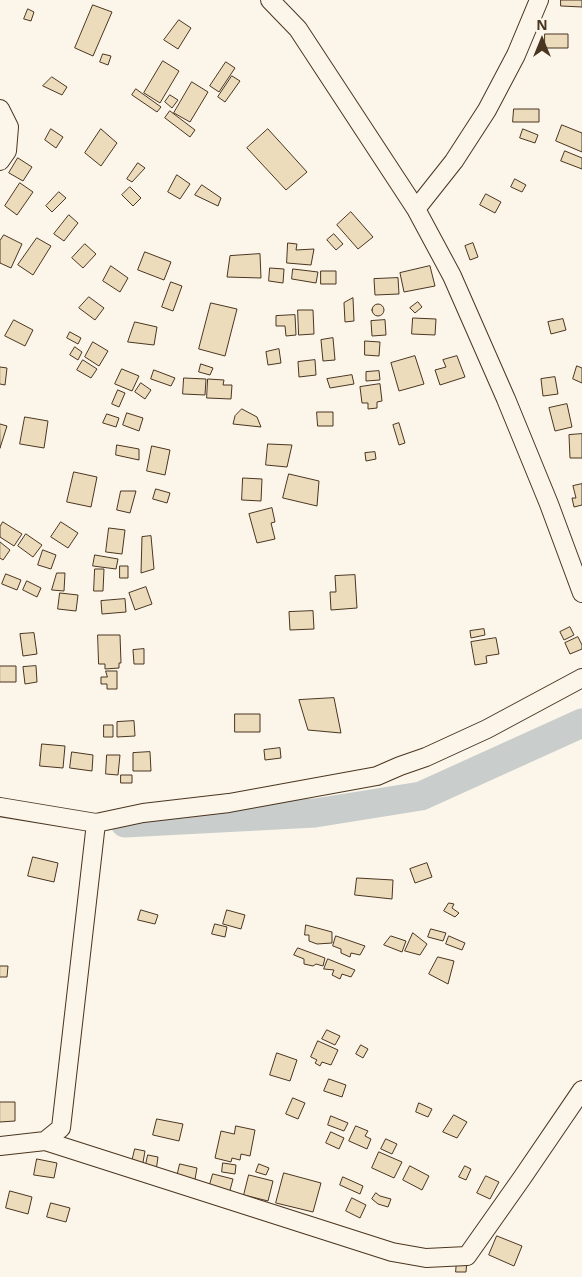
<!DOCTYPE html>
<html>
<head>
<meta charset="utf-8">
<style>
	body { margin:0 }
	#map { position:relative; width:582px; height:1277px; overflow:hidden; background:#fbf6e9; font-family:"Noto Sans",sans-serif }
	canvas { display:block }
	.north { position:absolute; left:517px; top:15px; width:50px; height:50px; -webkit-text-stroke:4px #fbf6e9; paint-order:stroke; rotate:0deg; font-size:14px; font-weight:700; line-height:20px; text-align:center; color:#4a3520 }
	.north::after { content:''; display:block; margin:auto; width:18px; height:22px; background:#4a3520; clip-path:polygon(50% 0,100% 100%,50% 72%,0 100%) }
</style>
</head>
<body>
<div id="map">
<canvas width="582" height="1277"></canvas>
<div class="north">N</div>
</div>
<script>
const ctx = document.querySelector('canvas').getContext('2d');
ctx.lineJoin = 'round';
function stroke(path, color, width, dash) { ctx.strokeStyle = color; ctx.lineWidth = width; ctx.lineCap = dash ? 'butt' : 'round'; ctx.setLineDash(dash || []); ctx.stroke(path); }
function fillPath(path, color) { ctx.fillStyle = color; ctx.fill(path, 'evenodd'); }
stroke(new Path2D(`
	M125,823L315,813L421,796L582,723`), '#c9cecd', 29);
const building = new Path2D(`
	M561,0H582V7L561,6Z
	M93,5L112,12L93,56L75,48Z
	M28,9L34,12L31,21L24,19Z
	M179,20L191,28L178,49L164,40Z
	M545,34H568V48H545Z
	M103,54L111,56L108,65L100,62Z
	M163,61L179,71L160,103L144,93Z
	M226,62L235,68L219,92L210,86Z
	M232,76L240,81L225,102L218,97Z
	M52,77L67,87L62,95L43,86Z
	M192,82L208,92L190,122L174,113Z
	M136,89L161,107L157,112L132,95Z
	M170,95L178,100L172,108L165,102Z
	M514,109H539V122H513Z
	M170,111L195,130L190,137L165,118Z
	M562,125L582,133V152L556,141Z
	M51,129L63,137L56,148L45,140Z
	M101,129L117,143L101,166L85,153Z
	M268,129L307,172L286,190L247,148Z
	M523,129L538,135L535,143L520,138Z
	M565,151L582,158V169L561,161Z
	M18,158L32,167L23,181L9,173Z
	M138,163L145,168L132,182L127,179Z
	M177,175L190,184L180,199L168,192Z
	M515,179L526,185L522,192L511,187Z
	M20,183L33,192L17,215L5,206Z
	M202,185L221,198L218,206L195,195Z
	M130,187L141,198L133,206L122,195Z
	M59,192L66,198L52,212L46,206Z
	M486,194L501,202L495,213L480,205Z
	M351,212L373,237L358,249L337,225Z
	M69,215L78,223L64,241L54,234Z
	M334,234L343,244L336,250L327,240Z
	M4,235L22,244L11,268L0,263V241Z
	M37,238L51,246L33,275L18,265Z
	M288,243L297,244L296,250L314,249L311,265L287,263Z
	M473,243L478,257L470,260L465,246Z
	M85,244L96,254L83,268L72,258Z
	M145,252L171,262L164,280L138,270Z
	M260,254L261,278L227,277L230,256Z
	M111,266L128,278L120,292L103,281Z
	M430,266L435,286L404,292L400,273Z
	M270,268L284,269L283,283L269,281Z
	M293,269L318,272L316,283L292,279Z
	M321,271H336V284H321Z
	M398,278L399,294L375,295L374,279Z
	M171,282L182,286L173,311L162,307Z
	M89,297L104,308L95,320L79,308Z
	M353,298L354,321L345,322L344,303Z
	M418,302L422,307L415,313L410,308Z
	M211,303L237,309L225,356L199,349Z
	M372 310a6 6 0 1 1 12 0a6 6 0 1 1-12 0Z
	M298,310H313L314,334L299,335Z
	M295,315L296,335L286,336L285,326H276V316Z
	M413,318L436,319L435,335L412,334Z
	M563,319L566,330L551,334L548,322Z
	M14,320L33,330L25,346L5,336Z
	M385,320L386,335L372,336L371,321Z
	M135,322L157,327L154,345L128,342Z
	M70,332L81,338L78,344L67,338Z
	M333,338L335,360L323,361L321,340Z
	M365,341L380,342L379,356L365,355Z
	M93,342L108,351L99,366L85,357Z
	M75,347L82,352L78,360L70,355Z
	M279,349L281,363L268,365L266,352Z
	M415,356L424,384L399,391L391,363Z
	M457,356L465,377L440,385L435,370L446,367L443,360Z
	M83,360L97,369L91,378L77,370Z
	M315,360L316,375L299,377L298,362Z
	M201,364L213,368L210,375L199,372Z
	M577,366L582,368V383L573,379Z
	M0,367L7,368L5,385L0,384Z
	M122,369L139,376L132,391L115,384Z
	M154,370L175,378L171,386L151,379Z
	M379,371L380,380L366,381V372Z
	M352,375L354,384L330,388L327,379Z
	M555,377L558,394L543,396L541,379Z
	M184,378L206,379L205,395L183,394Z
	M208,379L224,380L223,385H232L231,399L207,398Z
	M141,383L151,390L145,399L135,392Z
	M380,384L382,401L377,402V408L368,409V403H362L360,387Z
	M118,390L125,393L119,407L112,404Z
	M567,404L572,427L555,431L549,408Z
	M242,409L257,417L261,427L233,424L235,416Z
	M317,412H333V426H318Z
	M127,413L143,418L139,431L123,425Z
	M107,414L119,418L116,427L103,423Z
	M25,417L48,421L44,448L20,444Z
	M399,423L405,443L399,445L393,425Z
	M0,424L7,426L0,448Z
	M582,434V458H570L569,435Z
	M268,444L292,445L287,467L266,465Z
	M117,445L139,449V460L116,455Z
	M152,446L170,450L165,475L147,471Z
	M375,452L376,459L366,461L365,453Z
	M74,472L97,477L91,507L67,502Z
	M289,474L319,481L317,506L283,498Z
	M243,478L262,479L261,501L242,500Z
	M582,484V505L574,507L572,498H576L573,486Z
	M156,489L170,493L167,503L153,499Z
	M121,491H136L130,513L117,510Z
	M272,508L275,522L271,523L275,539L257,543L249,514Z
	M3,522L22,534L14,546L0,537V527Z
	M61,522L78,533L68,548L51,537Z
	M109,528L125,530L122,554L106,552Z
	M26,534L42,545L33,557L18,546Z
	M151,536L154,569L141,573L142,537Z
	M0,542L10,550L3,560L0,558Z
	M43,550L56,555L51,569L38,565Z
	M95,555L118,559L116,569L93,566Z
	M120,566H128V578H120Z
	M95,569H104L103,591H94Z
	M57,573H65L64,591L52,590Z
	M6,574L21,580L17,590L2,584Z
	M355,575L357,608L331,610L330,592H336L335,576Z
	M27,581L41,588L37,597L23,590Z
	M146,587L152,604L135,610L129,593Z
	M60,593L78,595L76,611L58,609Z
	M125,599L126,612L102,614L101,601Z
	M313,611L314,629L290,630L289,612Z
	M570,627L574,635L564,640L560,632Z
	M484,629L485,635L471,638L470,631Z
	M34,633L37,654L23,656L20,634Z
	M98,635H120L121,663H119V668L105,669V664H99Z
	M578,637L582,645V649L570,654L565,643Z
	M496,638L499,654L486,656L487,663L475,665L471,642Z
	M144,649V664H134L133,650Z
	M0,666H16V682H0Z
	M36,666L37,682L25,684L23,667Z
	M106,671H117V689H107V684H101V677H107Z
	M334,698L341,733L308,730L299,700Z
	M235,714H260V732H235Z
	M134,721L135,736L117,737V722Z
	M104,725H113V737H104Z
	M42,744L65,746L63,768L40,766Z
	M280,748L281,758L265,760L264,750Z
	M72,752L93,755L92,771L70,768Z
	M150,752L151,771H133V753Z
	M107,755H120L118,775L106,774Z
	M121,775H132V783H121Z
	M33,857L58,863L54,882L28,876Z
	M427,863L432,877L415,883L410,869Z
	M357,878L393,880L392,899L355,895Z
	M449,903L454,904L452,908L459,913L455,917L444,911Z
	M141,910L158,915L155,924L138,920Z
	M227,910L245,915L241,929L223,924Z
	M215,924L227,927L225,937L212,934Z
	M306,925L332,932V943L317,944L309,941V935H305Z
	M431,929L446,933L443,941L428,937Z
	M413,933L427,944L420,955L405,951Z
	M336,936L365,946L360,955L351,953L350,957L341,953V949L333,946Z
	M391,936L406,941L402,952L384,945Z
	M449,936L465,943L462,950L446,944Z
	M298,948L325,958L323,966L316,964L313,966L304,964V959L294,955Z
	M438,957L454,961L448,984L429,974Z
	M328,959L355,970L351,977L342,974L340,979L332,975L334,970L324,969Z
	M0,966H8L7,977H0Z
	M327,1030L340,1036L335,1045L322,1039Z
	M318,1041L338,1050L331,1065L322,1062L320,1066L315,1063L317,1060L311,1057Z
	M361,1045L368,1049L363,1058L356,1054Z
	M277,1053L297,1060L290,1081L270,1075Z
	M329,1079L346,1085L342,1097L324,1091Z
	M293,1098L305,1103L298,1119L286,1114Z
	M0,1102H15V1121L0,1122Z
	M419,1103L432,1109L428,1117L416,1112Z
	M454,1115L467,1122L457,1138L443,1132Z
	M331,1116L348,1123L344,1131L328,1125Z
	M157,1119L183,1124L179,1141L153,1135Z
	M236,1126L255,1130L250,1156L241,1154L240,1160L232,1158L231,1162L215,1158L221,1131L234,1134Z
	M356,1126L368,1131L365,1136L371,1139L367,1149L349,1141Z
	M331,1132L344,1138L339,1149L326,1143Z
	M386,1139L397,1144L392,1154L381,1149Z
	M135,1149L145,1151L142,1168L131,1166Z
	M379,1152L402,1162L394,1178L372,1168Z
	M148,1155L158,1157L156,1171L145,1169Z
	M37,1159L57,1163L54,1178L34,1175Z
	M223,1163L236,1165L235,1174L222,1172Z
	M180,1164L197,1168L194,1185L176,1181Z
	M259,1164L269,1168L266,1175L256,1172Z
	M410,1166L429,1176L422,1190L403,1180Z
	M465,1166L471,1169L466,1180L459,1177Z
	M284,1173L321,1183L313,1212L276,1203Z
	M213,1174L233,1179L229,1194L209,1188Z
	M249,1175L273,1181L268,1201L244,1195Z
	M486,1176L499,1182L490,1199L477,1193Z
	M343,1177L363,1186L360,1194L340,1185Z
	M10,1191L32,1197L28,1214L6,1208Z
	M376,1193L380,1196L391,1199L388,1207L378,1204L372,1199Z
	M352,1198L366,1205L360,1218L346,1211Z
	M51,1203L70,1208L66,1222L47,1217Z
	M497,1236L522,1246L514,1266L489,1255Z
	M457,1260H467L466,1272H456Z`);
fillPath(building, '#ecdcbc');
stroke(building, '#4a3520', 1);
const minor = new Path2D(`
	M270,0L298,29L416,209L454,161L487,110L516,55L539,0
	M0,109L9,127L7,151L0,161
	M416,209L452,276L506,399L549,504L582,593
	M0,807L96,823L143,813L229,803L377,776L400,766L426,757L487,729L582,678
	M45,1141L392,1252L426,1258L467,1256L522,1178L582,1090
	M0,1146L45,1141L61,1128L96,823`);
stroke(minor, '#4a3520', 20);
stroke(minor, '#fbf6e9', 18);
</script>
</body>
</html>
